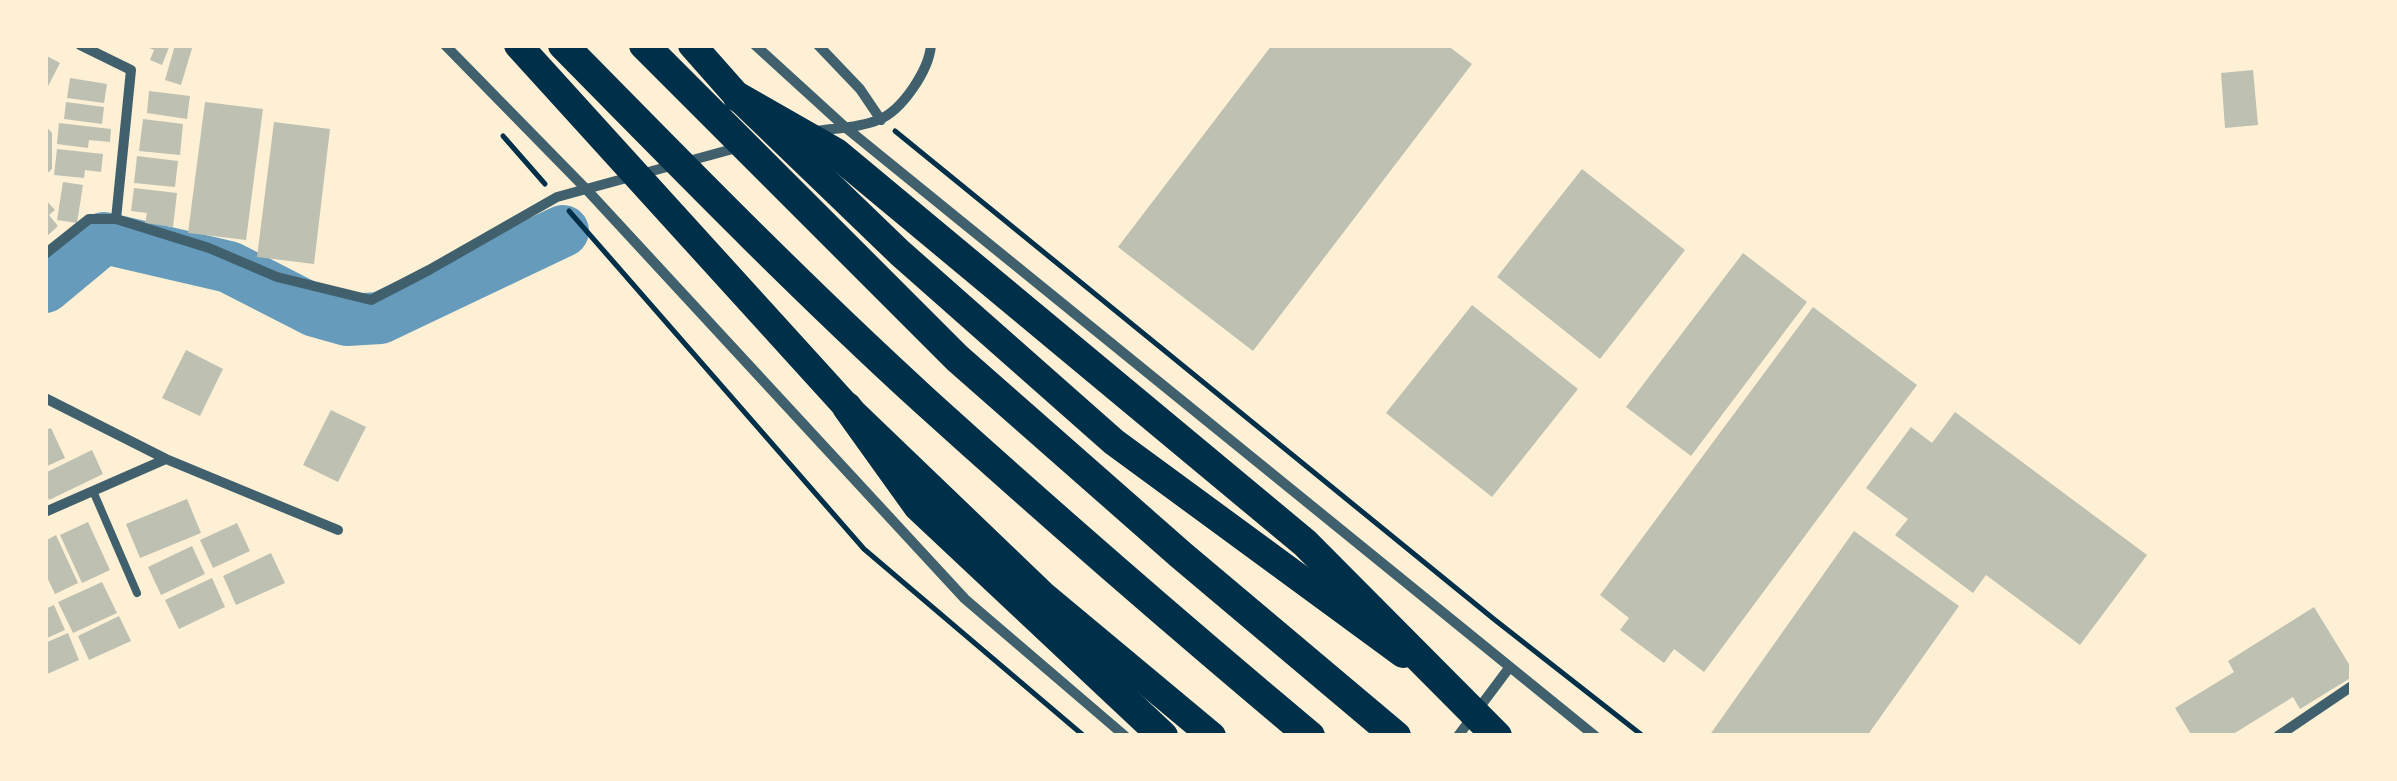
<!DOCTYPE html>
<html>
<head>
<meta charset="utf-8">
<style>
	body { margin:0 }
	#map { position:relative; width:2397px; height:781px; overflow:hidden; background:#fdf0d5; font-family:Mulish,sans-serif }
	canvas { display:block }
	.frame { position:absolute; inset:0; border:48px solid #fdf0d5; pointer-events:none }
</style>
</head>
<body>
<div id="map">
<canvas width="2397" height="781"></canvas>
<div class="frame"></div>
</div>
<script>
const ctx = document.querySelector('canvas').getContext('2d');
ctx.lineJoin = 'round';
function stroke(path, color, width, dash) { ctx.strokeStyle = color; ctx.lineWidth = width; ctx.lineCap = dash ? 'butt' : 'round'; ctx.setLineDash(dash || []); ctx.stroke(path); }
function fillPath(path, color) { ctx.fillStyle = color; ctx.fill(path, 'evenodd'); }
stroke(new Path2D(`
	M45,287L104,238L229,267L315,311L347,320L380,318L563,231`), '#669bbc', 52);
fillPath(new Path2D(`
	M141,45H170L162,65L150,60L154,50Z
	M175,45H193L181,85L165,80Z
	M1272,45H1447L1472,64L1253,351L1118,247Z
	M45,55L60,63L45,92Z
	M2253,70L2258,125L2225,128L2221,73Z
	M70,78L107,84L104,103L67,98Z
	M149,91L190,96L187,119L147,113Z
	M66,102L104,107L102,124L64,119Z
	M205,102L263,109L246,240L188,233Z
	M143,119L183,124L180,155L139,151Z
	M274,122L330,129L314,264L257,257Z
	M59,123L111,129L110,142L89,140L88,148L57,144Z
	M45,125L52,133V169L45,175Z
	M57,149L103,154L101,172L85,170L84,178L54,175Z
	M137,156L178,161L175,187L134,183Z
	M1582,169L1685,250L1600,359L1497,277Z
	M63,182L83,185L77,223L57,220Z
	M134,188L177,193L173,227L145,223L147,213L131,211Z
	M45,199L55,210L49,215L58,226L45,238Z
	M1743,253L1807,302L1691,456L1626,407Z
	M1472,305L1578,389L1492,497L1386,413Z
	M1813,307L1917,385L1704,672L1674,649L1664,663L1620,630L1629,618L1600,595Z
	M186,350L223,369L200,416L162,398Z
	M331,410L366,427L338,482L303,465Z
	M1955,412L2147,555L2080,645L1986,575L1973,593L1895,535L1908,519L1866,488L1911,427L1932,443Z
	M51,428L65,458L45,467V430Z
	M92,450L103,474L49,500L45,492V473Z
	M187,499L201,533L140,558L126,524Z
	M88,522L110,570L82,583L60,535Z
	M237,523L250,551L213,568L200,540Z
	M1854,531L1959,606L1867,736H1709Z
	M56,535L78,583L55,594L45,573V541Z
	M192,546L205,574L161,595L148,567Z
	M271,553L285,583L236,605L223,576Z
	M212,578L225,607L179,629L165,600Z
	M102,582L117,613L73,633L58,602Z
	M54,605L65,630L45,639V609Z
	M2314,607L2352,669V677L2300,709L2293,697L2230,736H2192L2175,708L2234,672L2228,661Z
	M119,616L131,641L89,660L78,636Z
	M68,633L79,660L45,675V643Z`), '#bec0b2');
stroke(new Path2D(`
	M895,131L1495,620L1643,736
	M503,136L545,184
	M569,211L864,549L1084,736`), '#003049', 5);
stroke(new Path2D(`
	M93,491L137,593`), '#3f606c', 8);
stroke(new Path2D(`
	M80,45L131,70L116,219
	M445,45L587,190L965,599L1125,736
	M755,45L845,127L1595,736
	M818,45L860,89L881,120
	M815,131C835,128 859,128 878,120C902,111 929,70 931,45
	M45,254L89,219H116L209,248L277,277L371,300L429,270L557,197L740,147
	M45,398L166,459L338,530
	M45,512L166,459
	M1458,736L1509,668
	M2278,736L2352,686`), '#3f606c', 10);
stroke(new Path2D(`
	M518,45L847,407L1044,596L1212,736
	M692,45L738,97L900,253L1114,442L1403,654`), '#003049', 28);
stroke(new Path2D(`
	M563,45C682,166 801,288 926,402C1052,516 1180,627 1310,736
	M644,45L957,358L1181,555L1396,736
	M738,97L836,153L1305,543L1497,736
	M847,407L918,506L1163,736`), '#003049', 30);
</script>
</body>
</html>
